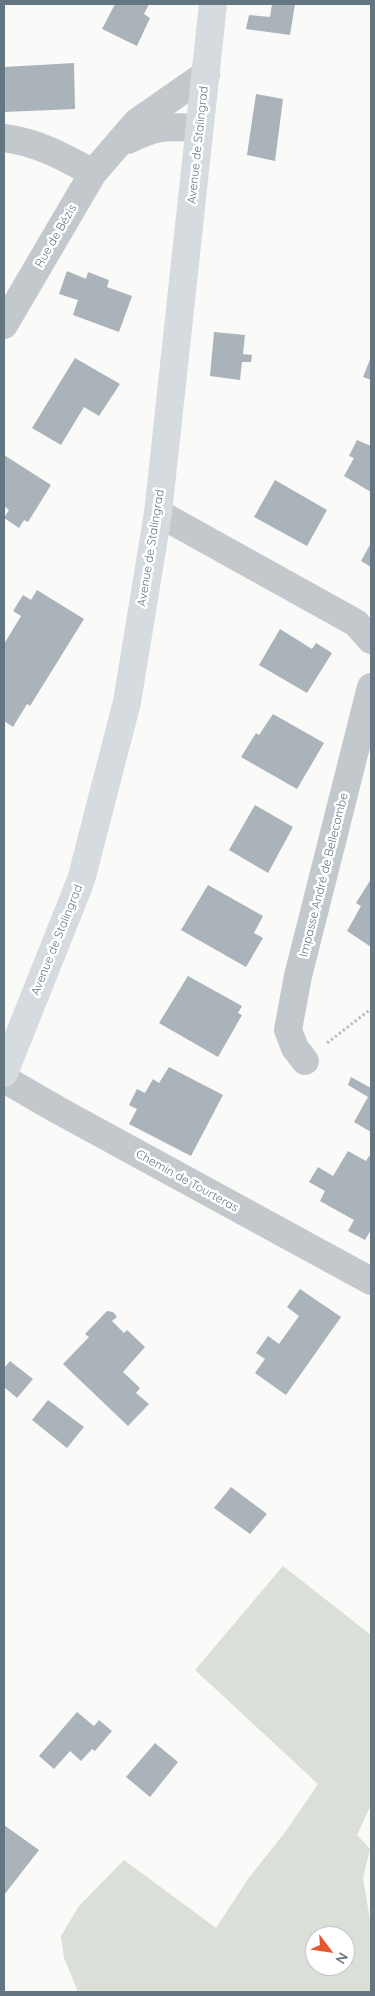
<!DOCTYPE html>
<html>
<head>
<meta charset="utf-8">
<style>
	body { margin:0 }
	#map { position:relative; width:375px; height:1996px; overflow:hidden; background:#fafaf8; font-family:Quicksand,sans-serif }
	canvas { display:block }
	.frame { position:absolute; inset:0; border:5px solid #657683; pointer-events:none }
	.north { position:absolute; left:305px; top:1926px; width:50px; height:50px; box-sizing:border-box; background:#fff; border:1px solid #c1c8cd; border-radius:50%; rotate:121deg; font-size:14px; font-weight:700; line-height:20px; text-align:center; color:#657683 }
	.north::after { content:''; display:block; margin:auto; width:18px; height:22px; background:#e4572e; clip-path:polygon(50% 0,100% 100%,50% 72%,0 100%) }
</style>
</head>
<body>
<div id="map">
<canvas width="375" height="1996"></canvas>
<div class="frame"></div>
<div class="north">N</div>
</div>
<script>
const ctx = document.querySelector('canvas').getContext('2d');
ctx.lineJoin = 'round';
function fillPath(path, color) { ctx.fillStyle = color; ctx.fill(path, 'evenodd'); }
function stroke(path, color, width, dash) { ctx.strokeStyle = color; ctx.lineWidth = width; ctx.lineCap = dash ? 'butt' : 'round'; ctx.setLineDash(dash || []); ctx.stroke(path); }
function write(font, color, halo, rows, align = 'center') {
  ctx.font = font + ' Quicksand,sans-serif'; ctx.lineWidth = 5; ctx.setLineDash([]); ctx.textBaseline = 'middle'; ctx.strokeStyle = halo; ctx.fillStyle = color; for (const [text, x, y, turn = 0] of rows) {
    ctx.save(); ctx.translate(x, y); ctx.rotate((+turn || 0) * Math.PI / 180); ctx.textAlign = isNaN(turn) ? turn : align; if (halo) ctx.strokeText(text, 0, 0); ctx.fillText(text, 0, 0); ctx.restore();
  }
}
fillPath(new Path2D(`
	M283,1566L371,1635V1808L369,1809L357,1835L370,1849L363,1878L371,1926V1992H78L64,1958L61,1936L79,1906L124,1860L216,1928L248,1879L286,1831L318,1784L195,1670ZM315,1936H345V1966H315Z`), '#dadfd7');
fillPath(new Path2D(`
	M115,4H149L144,14L150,18L137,46L102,29Z
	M272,4H295L290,35L246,29L249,15L270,17Z
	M74,63L75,109L4,112V67Z
	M256,94L283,99L275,161L247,155Z
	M67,271L86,279L88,272L109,280L107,287L132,296L119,332L73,315L78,300L59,294Z
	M214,332L245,335L243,354L252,355L251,362H242L240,380L210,376Z
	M371,357V380L363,377Z
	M75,358L120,384L99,416L84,407L61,445L32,428Z
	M357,440L371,446V492L344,476L354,458L349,456Z
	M4,455L51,485L28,522L24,520L19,528L4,518L9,510L4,506Z
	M275,480L327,510L307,546L254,517Z
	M371,543V567L361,561Z
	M37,590L84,619L30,706L27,704L13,727L4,721V644L21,616L13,611L23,595L31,600Z
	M280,629L312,649L316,643L332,653L307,693L259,665Z
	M273,714L324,743L297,789L241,757L256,733L259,735Z
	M255,805L293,827L268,873L229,850Z
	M371,879V947L347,931L361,906L356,903Z
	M208,885L263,916L254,933L263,938L246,967L181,930Z
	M188,976L242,1006L238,1013L242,1015L218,1057L159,1023Z
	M169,1067L223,1095L191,1156L129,1124L137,1109L129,1105L137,1089L145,1093L153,1079L159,1083Z
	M351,1077L371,1088V1132L354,1122L368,1097L348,1085Z
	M348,1151L366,1161L369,1156L371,1157V1230L365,1240L348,1231L354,1220L320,1201L325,1191L309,1182L318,1167L333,1176Z
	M300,1289L341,1317L286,1395L255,1373L265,1359L256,1353L268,1336L279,1344L299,1316L287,1307Z
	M107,1311L113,1312L117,1317L112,1321L124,1333L127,1330L145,1347L123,1372L140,1388L136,1393L149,1404L128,1426L63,1364L89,1337L85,1334Z
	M10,1361L33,1379L17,1398L4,1387V1368Z
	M48,1400L84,1427L67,1448L32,1420Z
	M231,1487L267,1514L250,1534L214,1508Z
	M77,1712L94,1726L99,1720L112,1731L95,1751L92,1749L81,1761L70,1751L54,1769L39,1756Z
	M155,1743L178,1762L150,1797L126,1777Z
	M4,1825L39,1850L4,1895Z`), '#aab3b9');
stroke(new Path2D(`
	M327,1043L371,1009`), '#bbbfc2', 3, [2.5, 2.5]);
stroke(new Path2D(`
	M4,138C37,142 64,157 93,173
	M128,140C156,126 168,126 199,128
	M4,325L93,173L137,122L206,74
	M158,513L356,623L371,640
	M305,1061L295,1048L288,1030L298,976L371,687
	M4,1079L56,1109L371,1281`), '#c3c8cc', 28);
stroke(new Path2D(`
	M4,1073L81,880L127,702L158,513L213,4`), '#d6dbdf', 28);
write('12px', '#657683', '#fff', [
	["Avenue de Stalingrad",198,145,-84],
	["Rue de Bézis",56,236,-60],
	["Avenue de Stalingrad",151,548,-81],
	["Impasse André de Bellecombe",324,875,-76],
	["Avenue de Stalingrad",57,940,-68],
	["Chemin de Tourteras",187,1181,29]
]);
</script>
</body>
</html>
